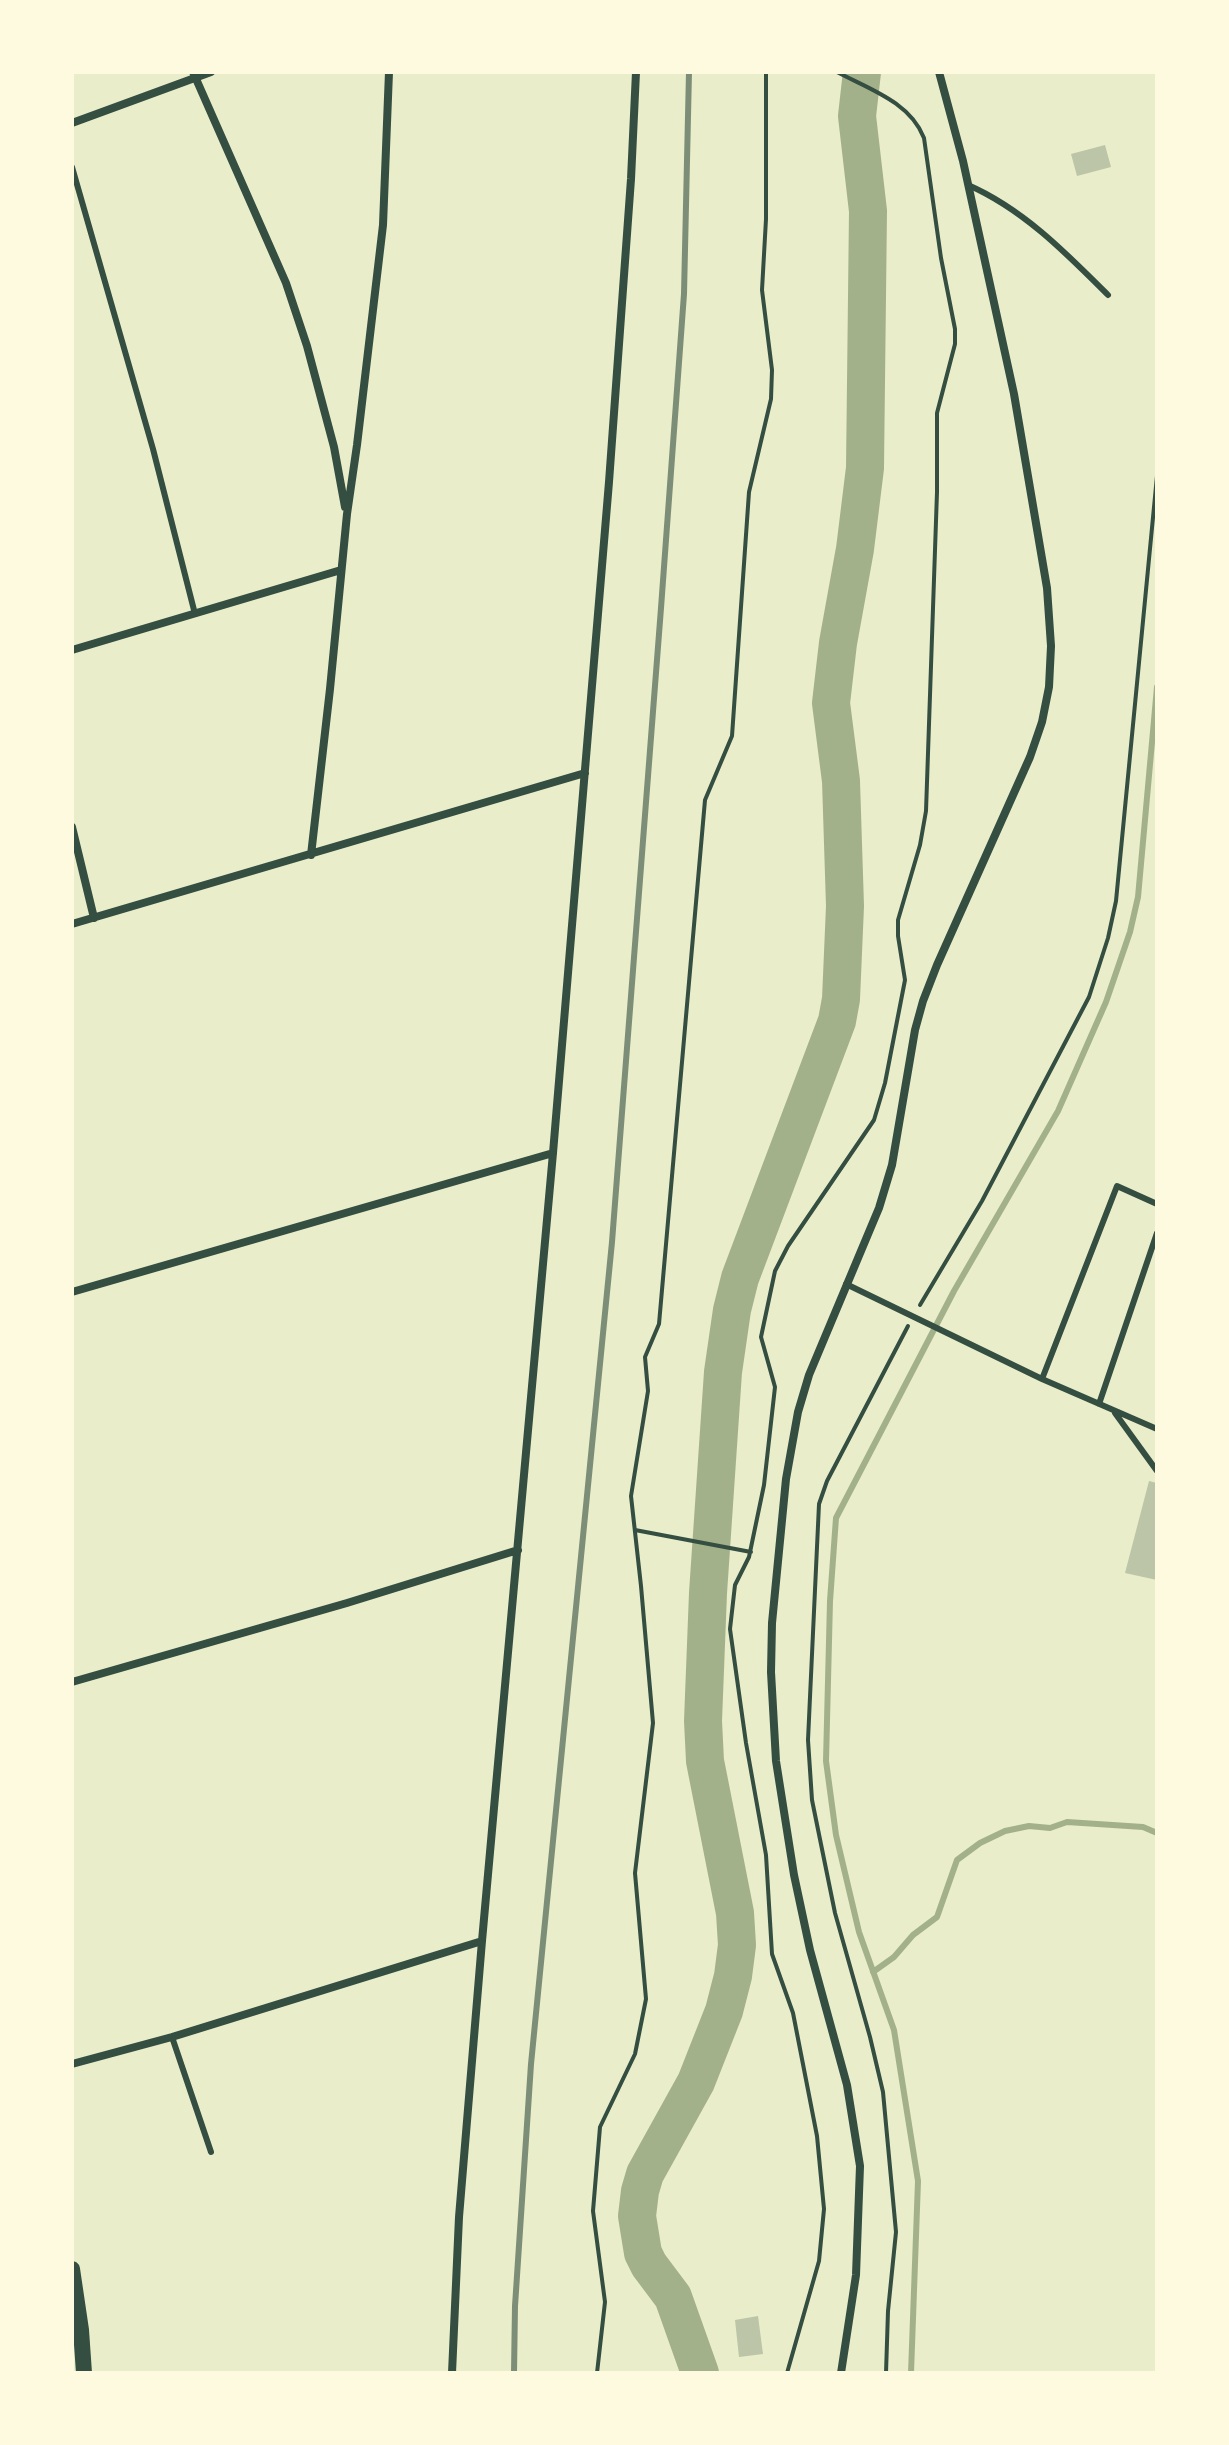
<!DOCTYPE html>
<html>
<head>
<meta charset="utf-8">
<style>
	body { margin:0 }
	#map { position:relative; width:1229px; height:2445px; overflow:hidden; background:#e9edc9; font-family:"DM Sans",sans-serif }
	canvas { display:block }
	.frame { position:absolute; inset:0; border:74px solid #fefae0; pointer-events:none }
</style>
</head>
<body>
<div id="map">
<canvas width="1229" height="2445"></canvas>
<div class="frame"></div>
</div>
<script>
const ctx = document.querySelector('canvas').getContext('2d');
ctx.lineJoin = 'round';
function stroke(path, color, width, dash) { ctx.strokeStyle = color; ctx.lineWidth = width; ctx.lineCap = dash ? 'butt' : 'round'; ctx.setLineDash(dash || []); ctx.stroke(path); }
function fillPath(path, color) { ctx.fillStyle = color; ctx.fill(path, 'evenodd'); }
stroke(new Path2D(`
	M873,1972L894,1957L913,1935L937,1917L957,1860L980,1843L1005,1831L1029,1826L1050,1828L1067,1822L1143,1827L1157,1833
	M911,2373L918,2181L894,2030L859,1932L836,1835L826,1761L830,1601L836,1518L954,1291L1058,1111L1106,1002L1130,932L1138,897L1157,687`), '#a3b18a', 6);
stroke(new Path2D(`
	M700,2373L673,2297L649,2265L643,2253L637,2216L640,2191L645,2174L696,2082L724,2011L733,1976L737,1945L735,1913L705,1761L703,1721L708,1593L723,1372L732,1310L740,1278L837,1021L841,999L845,906L841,781L831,703L838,643L855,549L865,468L868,211L857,116L862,72`), '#a3b18a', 38);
fillPath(new Path2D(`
	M1105,145L1111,167L1077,176L1071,154Z
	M1149,1481L1157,1483V1580L1125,1573Z
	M758,2316L763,2354L739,2357L735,2320Z`), '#bcc5a7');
stroke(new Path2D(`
	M1157,223V411
	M920,1305L982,1201L1089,997L1108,938L1116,901L1157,476
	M635,1530L751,1552
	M597,2373L605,2302L593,2211L600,2127L635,2054L646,1999L635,1873L653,1723L641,1586L631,1496L648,1391L645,1357L659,1324L705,800L732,736L749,492L771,399L772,370L762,290L766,219V72
	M787,2373L819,2261L824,2209L817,2136L793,2013L772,1954L766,1855L746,1743L730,1629L735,1585L749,1557L764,1485L775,1387L761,1337L775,1271L788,1246L874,1120L885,1083L905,980L898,936V920L920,845L926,811L937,492V413L955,344V329L941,258L924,138C910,102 869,89 837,72
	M886,2373L888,2311L896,2232L883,2092L870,2037L835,1913L812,1800L808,1740L819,1504L827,1481L908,1326`), '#344e41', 4);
stroke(new Path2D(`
	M72,167L153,449L195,614
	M968,185C1023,209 1066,253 1108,295
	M846,1284L1042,1379L1157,1429
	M1042,1379L1117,1186L1157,1204
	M1099,1404L1157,1233
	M1115,1413L1157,1471
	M172,2037L211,2152`), '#344e41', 6);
stroke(new Path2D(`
	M193,72L286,283L307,346L334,447L345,507
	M72,123L211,72
	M72,650L341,570
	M72,827L94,918
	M311,855L330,689L347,514L357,445L383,225L389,72
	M72,924L585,773
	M72,1292L553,1153
	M72,1682L347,1603L518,1550
	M72,2064L172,2037L482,1941
	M452,2373L459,2217L482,1941L553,1153L609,482L631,179L636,72
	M841,2373L856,2275L860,2166L847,2085L810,1950L794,1875L776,1761L771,1672L772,1623L786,1479L798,1412L809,1375L879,1208L892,1165L915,1030L923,1001L937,965L1030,757L1042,722L1049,687L1051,646L1047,588L1014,394L963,161L939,72`), '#344e41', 8);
stroke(new Path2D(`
	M72,2269L81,2330L84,2373`), '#344e41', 16);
stroke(new Path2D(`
	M514,2373L515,2306L531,2064L612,1242L661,608L684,294L689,72`), '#7c8e77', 6);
</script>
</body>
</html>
